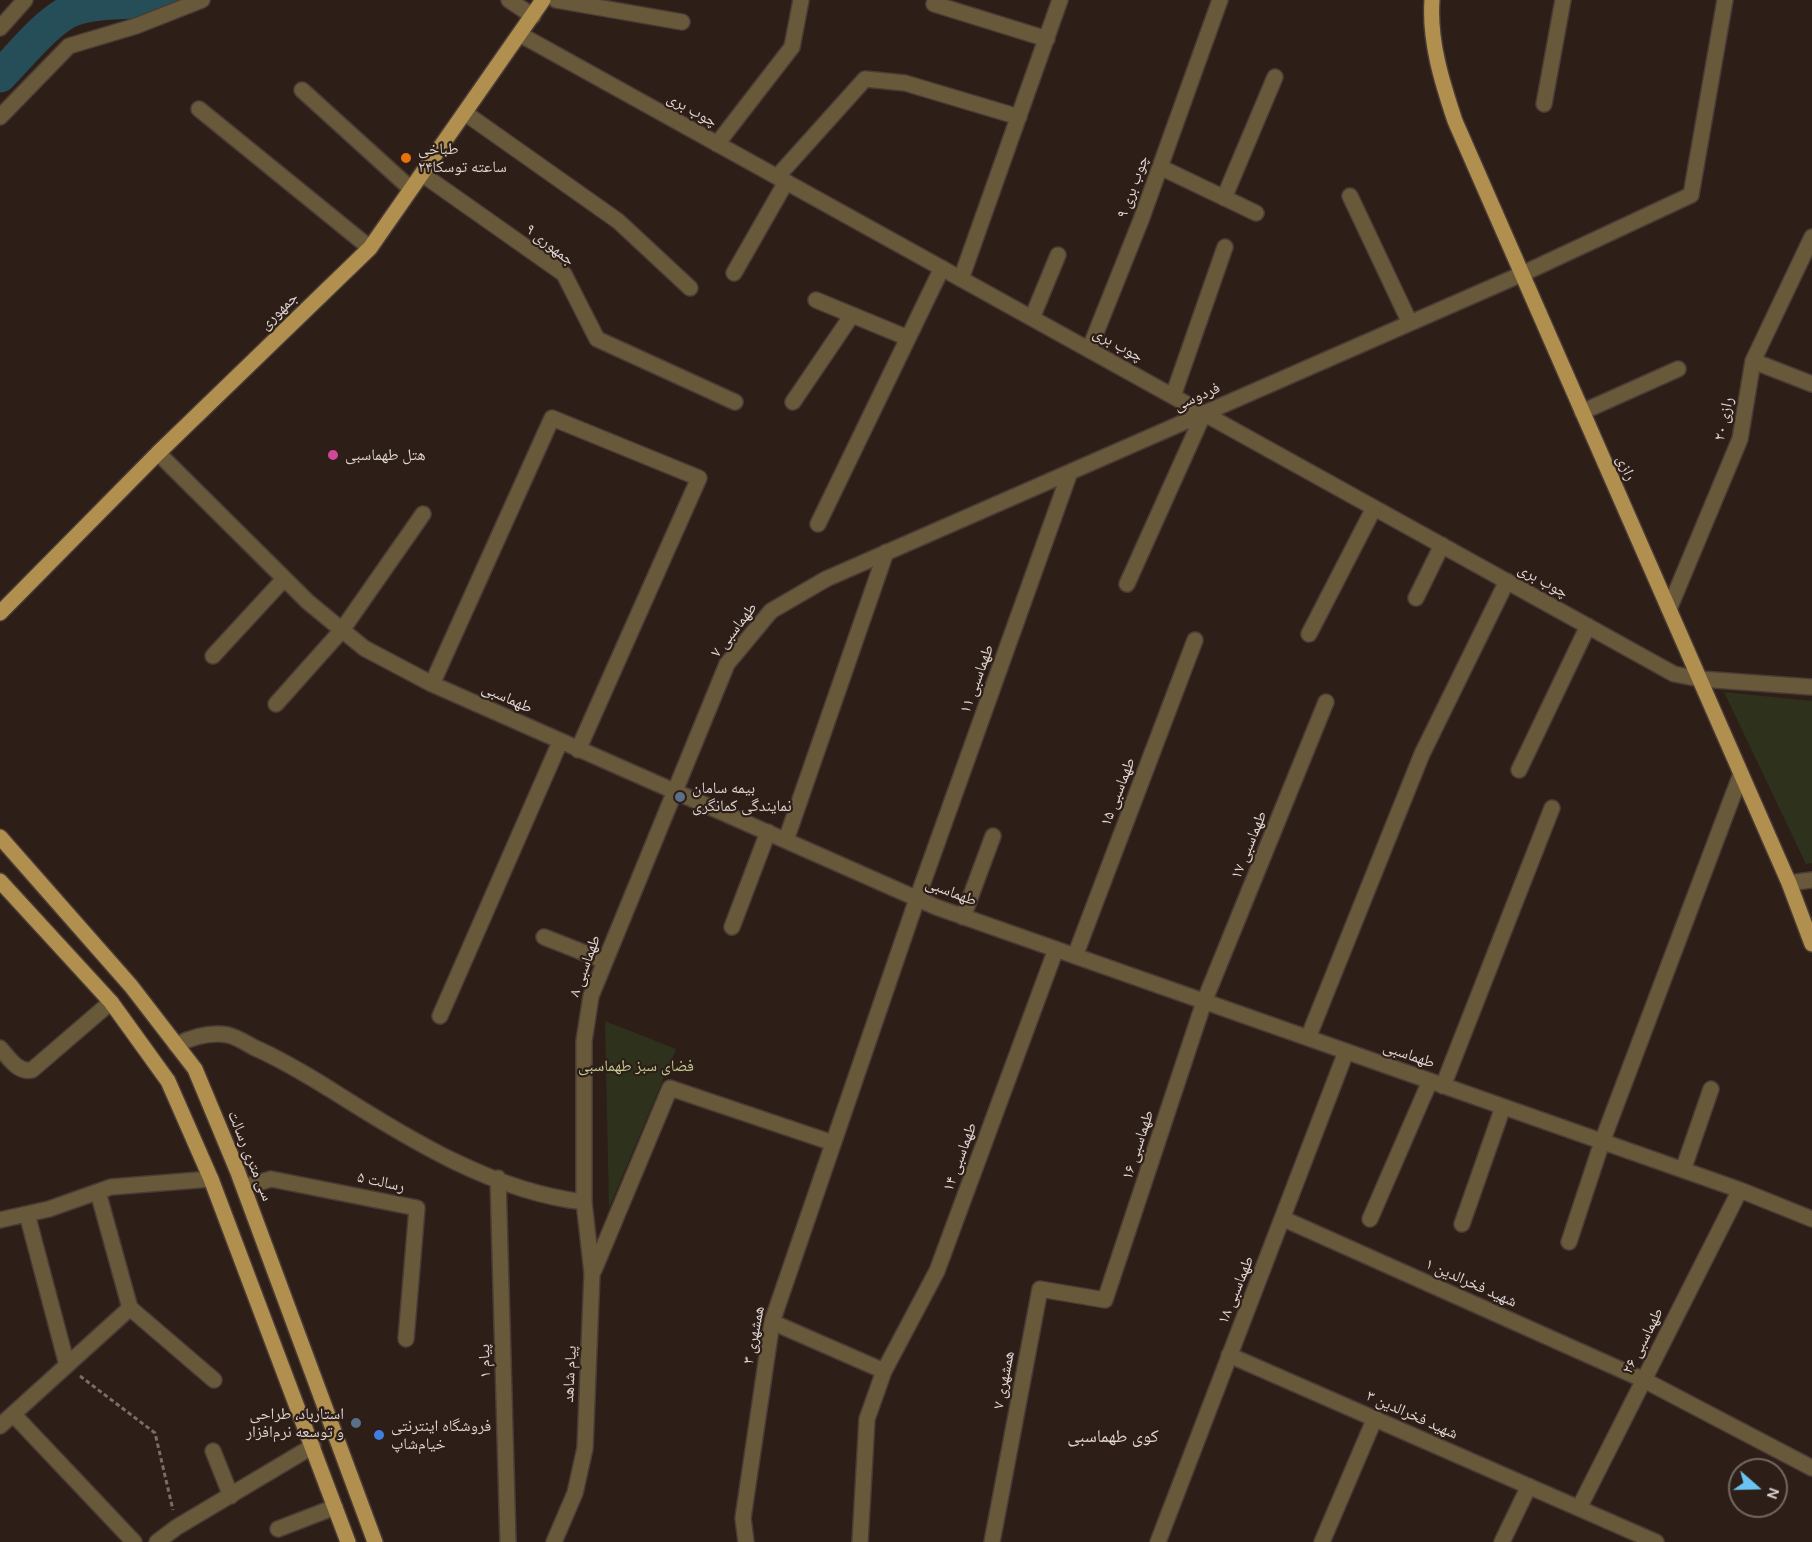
<!DOCTYPE html>
<html>
<head>
<meta charset="utf-8">
<style>
	body { margin:0 }
	#map { position:relative; width:1812px; height:1542px; overflow:hidden; background:#2d1e18; font-family:Karla,sans-serif }
	canvas { display:block }
	.north { position:absolute; left:1728px; top:1458px; width:60px; height:60px; box-sizing:border-box; background:#2d1e18; border:2px solid #746762; border-radius:50%; rotate:110deg; font-size:16px; font-weight:700; line-height:24px; text-align:center; color:#dfd5d1 }
	.north::after { content:''; display:block; margin:auto; width:21px; height:27px; background:#6ac3f1; clip-path:polygon(50% 0,100% 100%,50% 72%,0 100%) }
</style>
</head>
<body>
<div id="map">
<canvas width="1812" height="1542"></canvas>
<div class="north">N</div>
</div>
<script>
const ctx = document.querySelector('canvas').getContext('2d');
ctx.lineJoin = 'round';
function fillPath(path, color) { ctx.fillStyle = color; ctx.fill(path, 'evenodd'); }
function stroke(path, color, width, dash) { ctx.strokeStyle = color; ctx.lineWidth = width; ctx.lineCap = dash ? 'butt' : 'round'; ctx.setLineDash(dash || []); ctx.stroke(path); }
function write(font, color, halo, rows, align = 'center') {
  ctx.font = font + ' Karla,"Noto Naskh Arabic",sans-serif'; ctx.lineWidth = 4.5; ctx.setLineDash([]); ctx.textBaseline = 'middle'; ctx.strokeStyle = halo; ctx.fillStyle = color; for (const [text, x, y, turn = 0] of rows) {
    ctx.save(); ctx.translate(x, y); ctx.rotate((+turn || 0) * Math.PI / 180); ctx.textAlign = isNaN(turn) ? turn : align; if (halo) ctx.strokeText(text, 0, 0); ctx.fillText(text, 0, 0); ctx.restore();
  }
}
fillPath(new Path2D(`
	M1724,692L1812,701V863L1806,864Z
	M605,1021L676,1049L609,1208Z`), '#2e311c');
stroke(new Path2D(`
	M0,76C20,56 49,18 75,9C104,0 137,4 167,0`), '#264e58', 33);
const minor = new Path2D(`
	M509,0L533,16
	M556,0L682,22
	M934,4L1047,39
	M0,28L25,0
	M521,35L1674,674L1700,679L1812,687
	M302,90L411,189
	M1544,104L1563,0
	M199,109L370,248
	M465,113L618,221L690,288
	M0,117L69,46L136,26L202,0
	M717,144L792,47L801,0
	M1160,167L1256,213
	M422,174L564,274L597,339L735,402
	M777,177L865,79L905,83L1019,117
	M1350,196L1410,323
	M1224,198L1275,77
	M734,273L786,182
	M961,279L1060,0
	M816,300L908,338
	M1032,318L1058,255
	M1089,350L1141,220L1220,0
	M1753,361L1812,384
	M1173,396L1225,247
	M793,402L852,315
	M1582,412L1678,369
	M158,453L308,602L364,648L432,684L936,907L1740,1190L1812,1219
	M818,524L942,268
	M1127,584L1204,413
	M1416,598L1442,545
	M1669,609L1740,439L1753,361L1812,237
	M1309,634L1374,508
	M213,656L284,579
	M432,684L552,418L699,478L578,750
	M276,704L342,630L423,514
	M1519,770L1588,626
	M786,840L886,552
	M1789,883L1812,880
	M963,917L993,836
	M732,927L768,832
	M544,937L605,961
	M1075,956L1195,640
	M440,1016L560,742
	M1308,1038L1422,754L1507,581
	M176,1045C192,1037 210,1032 228,1035C237,1037 246,1043 253,1047C283,1060 309,1076 336,1093C410,1140 495,1192 584,1202
	M0,1048C9,1058 18,1073 32,1070L111,1002
	M1443,1086L1552,808
	M1683,1170L1711,1089
	M498,1178L508,1542
	M244,1187L271,1179L417,1208L406,1339
	M98,1192L130,1308L214,1380
	M27,1214L67,1365
	M1284,1219L1644,1380L1812,1468
	M1370,1219L1430,1081
	M0,1220L49,1209L111,1187L211,1179
	M1462,1224L1503,1107
	M1569,1242L1602,1142L1741,774
	M594,1270L670,1088L833,1143
	M772,1322L884,1371
	M1229,1355L1656,1542
	M13,1414L134,1542
	M0,1426L130,1308
	M213,1451L231,1496
	M1579,1508L1740,1190
	M278,1529L335,1507
	M157,1542L177,1527L313,1446
	M554,1542L575,1493L585,1448L592,1273L584,1202V1041L591,996L727,664L771,611L826,579L1522,274L1691,195L1725,0
	M746,1542L743,1518L772,1322L917,899L1070,472
	M860,1542L867,1419L884,1371L937,1271L1056,949
	M992,1542L1040,1289L1105,1300L1204,1002L1326,702
	M1158,1542L1346,1052
	M1322,1542L1375,1418
	M1502,1542L1529,1486`);
const major = new Path2D(`
	M1432,0C1429,41 1442,82 1455,121L1789,883L1812,944
	M0,613L158,453L370,248L543,0
	M0,837L131,986L195,1069L237,1170L375,1542
	M0,881L111,1002L168,1081L211,1179L348,1542`);
stroke(minor, '#493b36', 18);
stroke(major, '#493b36', 18);
stroke(new Path2D(`
	M80,1376L155,1433L173,1510`), '#7a6d68', 3, [4.5, 3]);
stroke(minor, '#69593b', 15);
stroke(major, '#b08f4f', 15);
for (const [x, y, r, color] of [
	[406,158,6,"#e8710a"],
	[333,455,6,"#d1479c"],
	[680,797,6,"#5c6f8a"],
	[356,1423,6,"#5c6f8a"],
	[379,1435,6,"#3f7fe0"]
]) { const dot = new Path2D(); dot.arc(x, y, r, 0, 2 * Math.PI); ctx.fillStyle = color; ctx.fill(dot); stroke(dot, '#2d1e18', 2); }
write('16px', '#dfd5d1', '#2d1e18', [
	["چوب بری",692,110,29],
	["۹ چوب بری",1133,187,-70],
	["۹ جمهوری",550,245,38],
	["جمهوری",279,311,-44],
	["چوب بری",1118,345,29],
	["فردوسی",1197,397,-24],
	["رازی ۲۰",1724,419,-78],
	["رازی",1626,468,66],
	["چوب بری",1543,581,29],
	["۷ طهماسبی",734,630,-52],
	["۱۱ طهماسبی",977,679,-70],
	["طهماسبی",507,698,24],
	["۱۵ طهماسبی",1118,792,-69],
	["۱۷ طهماسبی",1249,845,-68],
	["طهماسبی",951,892,21],
	["۸ طهماسبی",585,966,-70],
	["طهماسبی",1409,1055,19],
	["۱۶ طهماسبی",1138,1145,-72],
	["سی متری رسالت",250,1156,68],
	["۱۴ طهماسبی",960,1157,-70],
	["۵ رسالت",381,1182,12],
	["۱ شهید فخرالدین",1471,1283,24],
	["۱۸ طهماسبی",1236,1290,-68],
	["۳ همشهری",754,1335,-79],
	["۲۶ طهماسبی",1643,1341,-63],
	["۱ پیام",485,1361,-92],
	["پیام شاهد",570,1374,-87],
	["۷ همشهری",1004,1380,-79],
	["۳ شهید فخرالدین",1412,1415,24]
]);
write('16px', '#dfd5d1', '#2d1e18', [
	["طباخی",418,149],
	["۲۴ساعته توسکا",418,167],
	["هتل طهماسبی",345,455],
	["بیمه سامان",692,788],
	["نمایندگی کمانگری",692,806],
	["استارباد، طراحی",344,1414,"right"],
	["و توسعه نرم‌افزار",344,1432,"right"],
	["فروشگاه اینترنتی",391,1426],
	["خیام‌شاپ",391,1444]
], 'left');
write('16px', '#c4cc92', '#2d1e18', [
	["فضای سبز طهماسبی",636,1066]
]);
write('18px', '#dfd5d1', '#2d1e18', [
	["کوی طهماسبی",1113,1437]
]);
</script>
</body>
</html>
